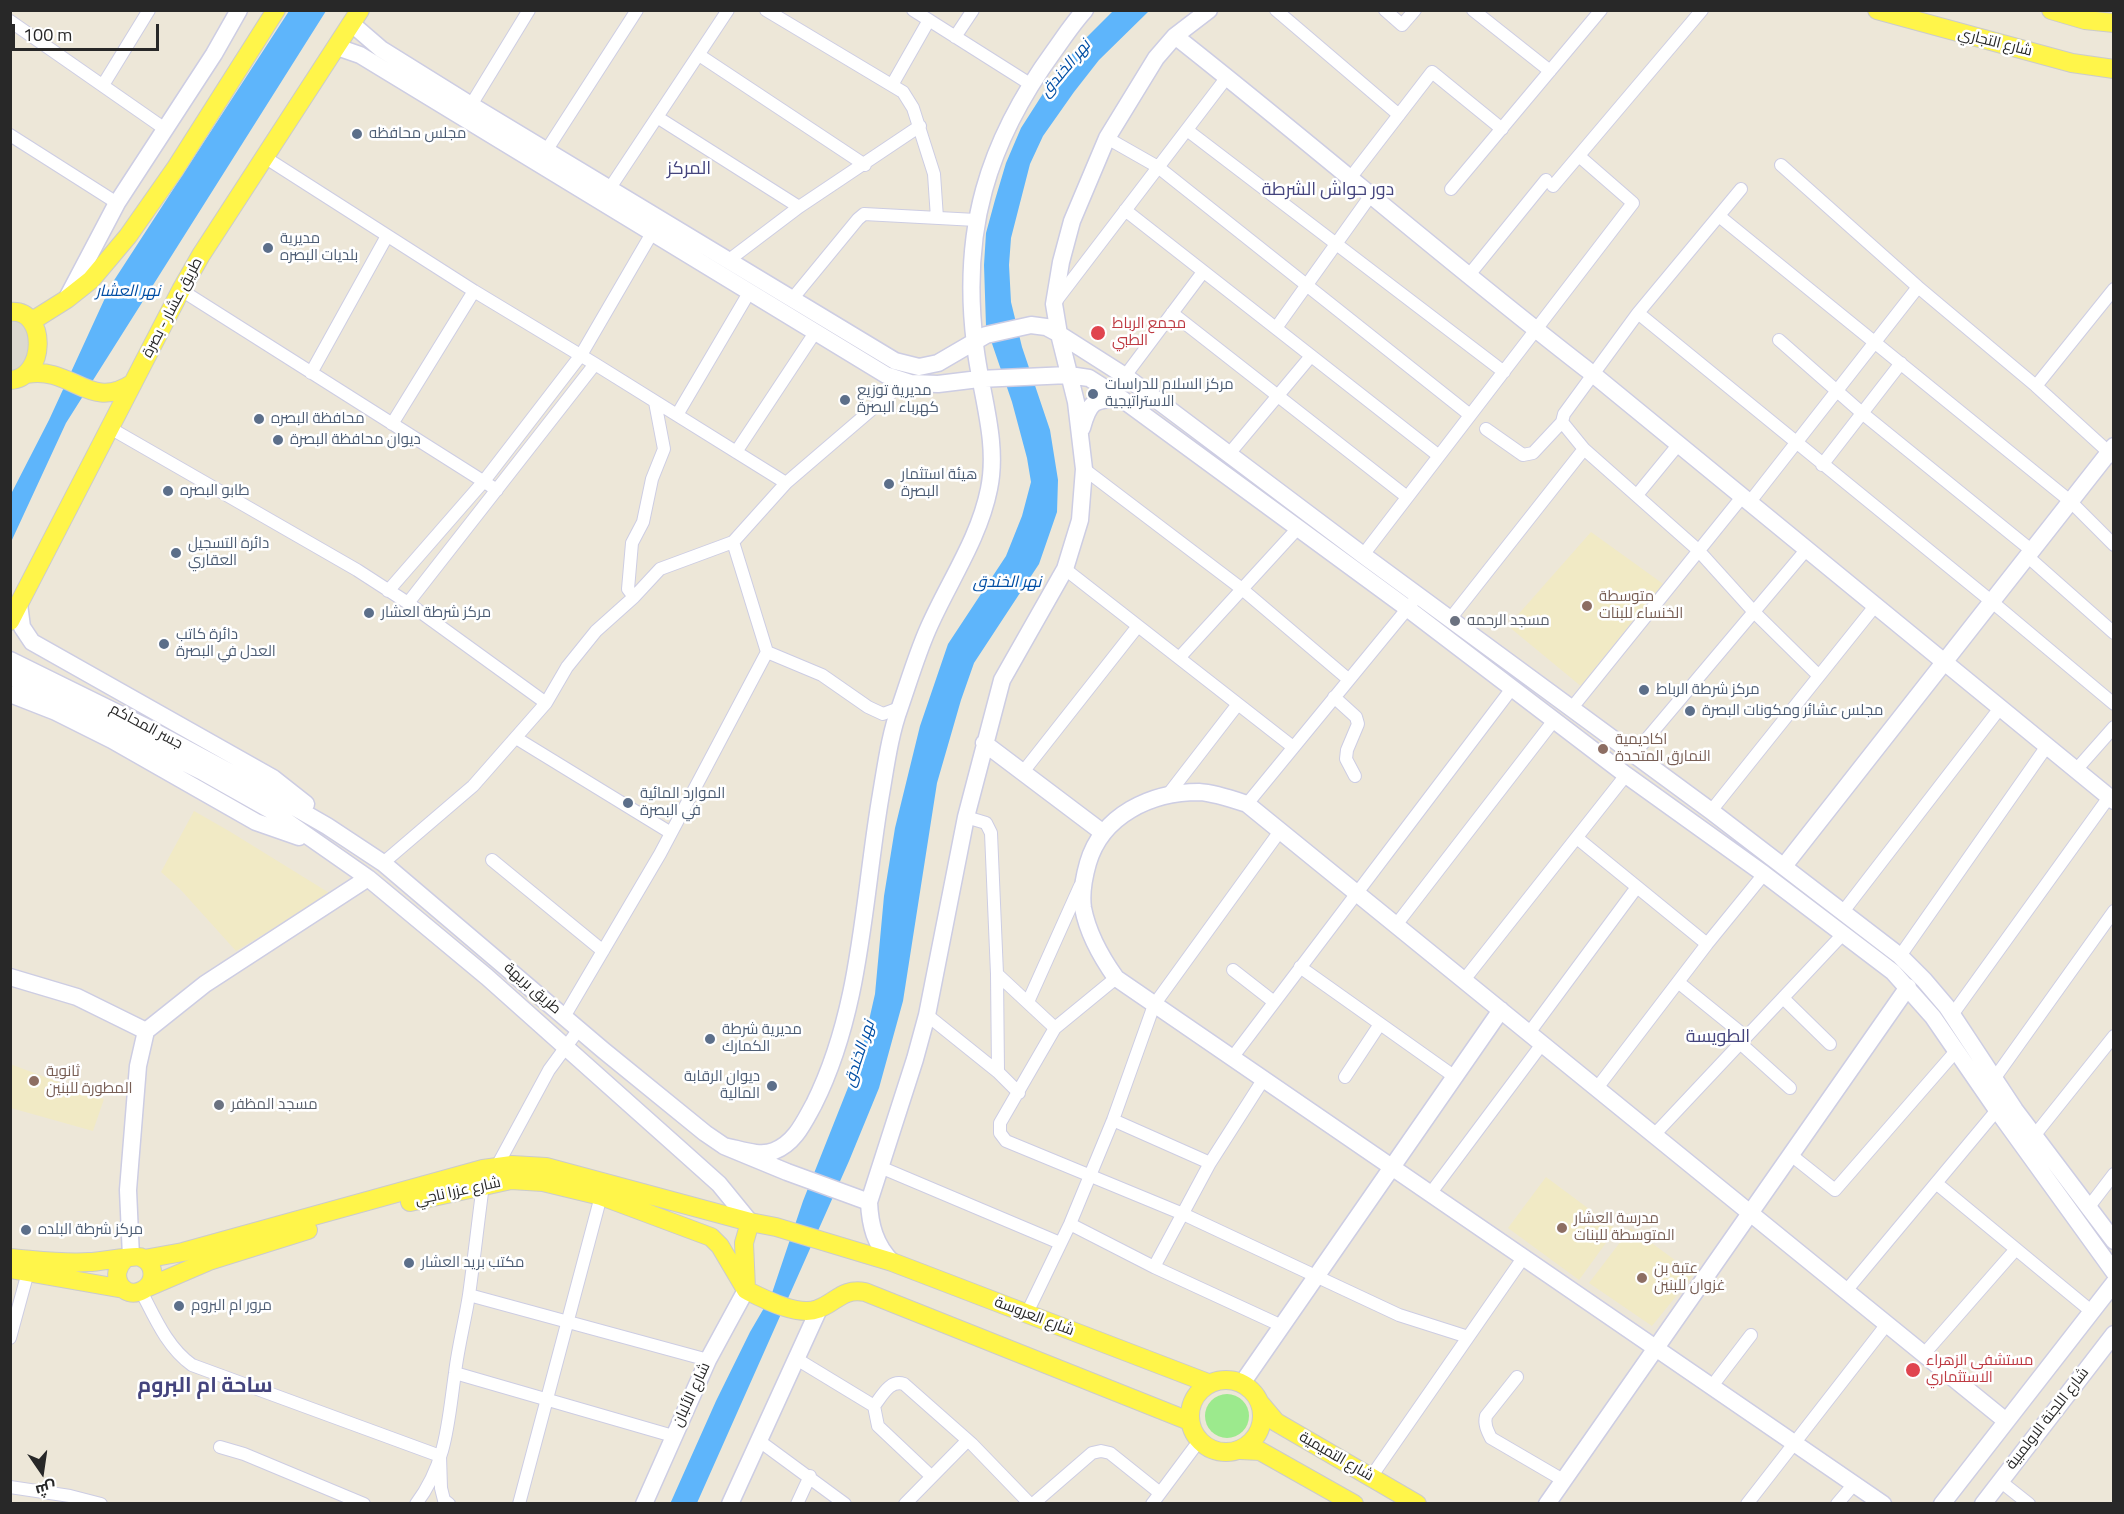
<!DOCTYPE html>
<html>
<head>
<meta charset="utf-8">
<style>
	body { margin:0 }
	#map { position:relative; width:2124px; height:1514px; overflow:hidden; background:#ede7d8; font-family:"Titillium Web",Cairo,sans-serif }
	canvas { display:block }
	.frame { position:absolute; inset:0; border:12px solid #282828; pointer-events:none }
	.north { position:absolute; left:12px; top:1442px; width:60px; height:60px; -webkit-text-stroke:4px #fff; paint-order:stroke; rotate:167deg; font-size:16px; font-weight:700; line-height:24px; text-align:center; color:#282828 }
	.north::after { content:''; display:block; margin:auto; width:21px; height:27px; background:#282828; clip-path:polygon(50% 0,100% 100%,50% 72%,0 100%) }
	.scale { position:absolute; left:12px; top:24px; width:147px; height:27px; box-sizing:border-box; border:3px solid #282828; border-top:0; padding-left:8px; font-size:18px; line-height:21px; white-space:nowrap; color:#282828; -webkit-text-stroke:4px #fff; paint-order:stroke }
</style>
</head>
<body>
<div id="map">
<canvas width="2124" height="1514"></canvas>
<div class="frame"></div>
<div class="north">ش</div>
<div class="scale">100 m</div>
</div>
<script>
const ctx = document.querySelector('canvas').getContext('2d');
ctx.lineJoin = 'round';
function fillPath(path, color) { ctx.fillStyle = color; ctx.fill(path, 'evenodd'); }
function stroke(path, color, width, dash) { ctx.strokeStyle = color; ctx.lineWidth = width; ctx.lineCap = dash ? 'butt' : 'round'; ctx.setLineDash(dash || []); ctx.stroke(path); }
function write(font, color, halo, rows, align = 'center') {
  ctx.font = font + ' "Titillium Web",Cairo,sans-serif'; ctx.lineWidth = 5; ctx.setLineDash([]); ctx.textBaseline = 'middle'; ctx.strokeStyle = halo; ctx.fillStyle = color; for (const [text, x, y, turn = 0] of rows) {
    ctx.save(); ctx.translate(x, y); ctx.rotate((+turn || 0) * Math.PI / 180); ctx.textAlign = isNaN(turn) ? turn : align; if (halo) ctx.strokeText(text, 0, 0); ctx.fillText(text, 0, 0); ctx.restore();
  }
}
fillPath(new Path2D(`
	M1591,532L1666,586L1582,687L1508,626Z
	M194,811L229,831L331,894L236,951L180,889L161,872Z
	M10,1064L104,1099L93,1131L11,1108Z
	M1546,1177L1616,1229L1579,1280L1508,1228Z
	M1631,1228L1694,1274L1652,1326L1589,1283Z`), '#f1eac5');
fillPath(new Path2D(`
	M1205 1416a22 22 0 1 1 44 0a22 22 0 1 1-44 0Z`), '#9cea8d');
fillPath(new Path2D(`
	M10,320L21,322L30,334L28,360L10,375Z`), '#dcd9cf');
fillPath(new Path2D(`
	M289,11H326L66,423L11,542V494L49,420L111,285Z
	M1113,11H1149L1099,60L1074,92L1043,136L1030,164L1011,238L1009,265L1011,302L1022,347L1050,430L1058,480L1057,512L1039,564L974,663L961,700L937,783L903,1001L879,1088L849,1161L697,1503L670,1504L716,1401L750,1332L771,1296L803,1201L851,1080L865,1038L875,994L884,896L895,828L920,726L948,644L1006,556L1022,516L1031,482L1027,458L1012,402L986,326L984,265L986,233L995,200L1006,163L1021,128L1053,78L1080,44Z`), '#5eb5fb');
const street = new Path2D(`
	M766,10L903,92L913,108L934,174L937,218
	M913,10L1030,84
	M1276,10L1399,115
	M1385,10L1402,25L1415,10
	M1473,10L1550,71
	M10,21L165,129
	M955,37L973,10
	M699,55L865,165
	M103,85L149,10
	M892,85L929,20
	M471,105L529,10
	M657,117L799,207
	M1187,130L1504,372
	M10,135L117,203
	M1107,138L1158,167L1470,415
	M546,151L637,10
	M266,158L474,291L595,364L786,483
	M1781,165L1918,287L2036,386L2114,457
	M1351,177L1432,72L1502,129
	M1553,186L1702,10
	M610,188L728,10
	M1451,189L1601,10
	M1125,210L1439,456
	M1719,216L2070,501L2114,545
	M729,260L799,207L920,126
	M1469,275L1546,180
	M181,290L497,490
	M793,298L858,219L864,214L976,220
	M1056,301L1227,77
	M1172,313L1407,497
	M1638,313L1991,601L2114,704
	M1276,328L1371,195
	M1779,340L1862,413L2031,550
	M311,373L387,236
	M1125,376L1203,272
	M2036,386L2114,289
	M677,415L750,291
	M1562,422L1584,449L1698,550L1754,612L1819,676
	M392,424L474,291
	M110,428L357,570L408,603L546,703
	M1486,429L1523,455L1533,453L1562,422L1564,414L1638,313L1741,189
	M736,452L816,331
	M1229,454L1311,356
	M1822,465L1901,363
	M1084,469L1242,589L1348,679
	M1637,495L1678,445
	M1749,503L1918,287
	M1363,555L1633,203L1579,156
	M2027,556L2114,633
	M1065,569L1293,747
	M388,591L484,481L581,355L652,233
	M634,597L628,589L632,543L643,522L652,479L664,449L655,402
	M408,603L595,364
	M1450,619L1584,449
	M767,652L822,675L868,707L883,714L899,708
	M1179,658L1298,528
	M1334,697L1356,717L1358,724L1347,750L1346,759L1355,776
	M1571,709L1742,497
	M516,738L671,833
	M1634,754L1806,550
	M2076,770L2114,727
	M1023,772L1138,626
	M1167,796L1238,704
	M1247,804L1412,603
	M1711,811L1875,606
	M966,817L986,823L991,833L997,974L998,1072
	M1577,838L1707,944
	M492,860L603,951
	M383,863L473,786L546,703L567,667L596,631L634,597L660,569L733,542L786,483L905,381
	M1842,913L2000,708
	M1396,925L1555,719
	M1900,956L2047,746
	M1300,967L1455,1077
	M1233,970L1274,1002
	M997,974L1055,1028
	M1116,978L1055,1028L1000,1123V1133L1006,1141L1183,1214L1399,1315L1468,1337
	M1464,980L1626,775
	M1678,982L1746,1037
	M1783,998L1830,1044
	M1028,1002L1080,886
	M927,1015L998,1072L1019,1093
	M1952,1015L2109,797
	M564,1017L660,854L767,652L733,542
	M1529,1033L1637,887
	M1740,1043L1790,1088
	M1232,1058L1513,687
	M1345,1077L1380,1024
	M1994,1079L2114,911
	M1597,1088L1707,944L1764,874
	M1113,1120L1210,1163
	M1654,1135L1843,934
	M2034,1136L2114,1036
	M1791,1155L1835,1190L1956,1051
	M497,1166L549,1070L579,1029
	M880,1167L1060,1243
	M1936,1183L2091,1311
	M1430,1194L1542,1044
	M2088,1208L2114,1174
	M1070,1224L1154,1267L1282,1326
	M1154,1267L1210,1163L1263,1080
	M141,1291C155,1318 167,1347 192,1365L440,1456L441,1488L444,1500L449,1504
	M1846,1291L1997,1110
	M469,1295L708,1360
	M1026,1315L1070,1224L1113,1120L1154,1005L1280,831
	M10,1338L28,1272
	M1924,1354L2016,1249
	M795,1358L874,1406
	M455,1373L673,1436
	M1517,1377L1486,1416C1484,1424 1487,1430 1491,1438L1563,1480
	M1712,1386L1751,1335
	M758,1440L845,1504
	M220,1447L244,1454L364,1504
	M931,1476L878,1426L874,1406C882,1396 890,1379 904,1384L972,1444L1030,1504
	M1371,1477L1523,1258
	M2000,1481L2029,1504
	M10,1487L70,1496L101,1504
	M416,1504C447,1463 448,1421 455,1373C458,1347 465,1321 469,1295C474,1259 478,1222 483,1185
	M519,1504L601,1196
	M797,1504L810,1476
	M905,1504L967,1441
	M1033,1504L1092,1453L1101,1451L1110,1453L1160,1493
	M1152,1504L1199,1441
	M1747,1504L1887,1324
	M1837,1504L1854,1484`);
const secondary = new Path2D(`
	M352,24L381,49L471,105L895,361L919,367L938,363L986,335L1031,325L1046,327L1059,334L1125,376L1363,555L1711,811L1900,956L1924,980L1947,1007L2015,1110L2114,1241
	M1175,36C1316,147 1451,265 1594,375L2114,801
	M337,47L360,55L886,375L911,383L938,384L979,379L1069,375L1089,378L1122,399L1407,608L1626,775L1764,874L1893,972L1933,1017L1997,1110L2114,1272
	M67,298L117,203L214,54L239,10
	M1082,428C1089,402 1094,398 1122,399
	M19,604L22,627L32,642L273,778L306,804
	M10,660L148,728L280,799L327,826L383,863L603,1050L705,1133L724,1146L787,1172L869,1202C870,1225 875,1245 892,1262
	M10,676L201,771L272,811L368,878L487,977L681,1150L719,1184L750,1222
	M10,694L56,712L112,740L256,822L299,837
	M984,743L1102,832
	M1784,866L2114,446
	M10,977L77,997L146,1031
	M724,1146C740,1149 759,1157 774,1151C795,1143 804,1122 814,1104C862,1008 863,898 881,794C886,765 890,734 900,707C909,681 917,654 928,629C948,583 979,539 989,489C999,441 980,392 975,344C961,231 987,143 1054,51C1064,37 1073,23 1085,10
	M869,1202L915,1059L927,1015L966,817L1002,680L1065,569L1080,520L1084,469L1076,402L1059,334L1054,304L1061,262L1072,221L1107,138L1156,58L1175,36L1209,10
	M131,1257L128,1190L138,1066L146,1031L205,984L368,878
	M1243,1382L1501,1010
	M644,1504L708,1360L746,1290
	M730,1504L819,1309
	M1547,1504L1908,987
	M1883,1504L1116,978C1101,957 1088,934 1083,908C1081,894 1084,877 1088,863C1102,815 1151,792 1199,792C1215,793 1232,799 1247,804L2006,1421
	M1942,1504L2114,1283
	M1983,1504L2114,1334`);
const primary = new Path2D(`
	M1877,10L2072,63L2114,69
	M2051,10L2085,20L2114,23
	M10,312C48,308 46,379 10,380
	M32,321L67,299L91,280L128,236L175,169L276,10
	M27,374C73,366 89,412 133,383
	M10,621L181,290L201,255L360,10
	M410,1202L511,1180L543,1182L601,1196L711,1237L720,1246L746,1290
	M10,1258C36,1260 63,1264 89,1262C99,1262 134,1255 140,1257C155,1262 157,1282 143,1290C123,1301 107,1275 125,1259
	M144,1259L183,1252L483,1169L512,1165L546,1167L750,1222L776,1227L892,1262L1208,1383
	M10,1269L124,1289
	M146,1288L209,1261L308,1230
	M746,1288L744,1243L750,1222
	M746,1290C764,1299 798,1317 818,1309C837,1302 842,1288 865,1292L1189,1421
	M1190 1416a36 36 0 1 1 72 0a36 36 0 1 1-72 0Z
	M1260,1403L1276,1422L1417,1504
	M1240,1450L1260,1451L1354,1504`);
stroke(street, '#cdcde3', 14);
stroke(secondary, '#cdcde3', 19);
stroke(primary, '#cbcbcb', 20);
stroke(street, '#fff', 12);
stroke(secondary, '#fff', 16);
stroke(primary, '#fff54a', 18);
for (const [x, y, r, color] of [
	[357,134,6,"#5c6f8a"],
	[268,248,6,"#5c6f8a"],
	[1098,333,8,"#e0444e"],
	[1093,394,6,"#5c6f8a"],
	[845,400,6,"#5c6f8a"],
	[259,419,6,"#5c6f8a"],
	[278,440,6,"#5c6f8a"],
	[889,484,6,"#5c6f8a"],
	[168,491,6,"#5c6f8a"],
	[176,553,6,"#5c6f8a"],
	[1587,606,6,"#8d6e63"],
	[369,613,6,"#5c6f8a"],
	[1455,621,6,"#6b7280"],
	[164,644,6,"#5c6f8a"],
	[1644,690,6,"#5c6f8a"],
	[1690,711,6,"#5c6f8a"],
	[1603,749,6,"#8d6e63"],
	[628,803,6,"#5c6f8a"],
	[710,1039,6,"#5c6f8a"],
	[34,1081,6,"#8d6e63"],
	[772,1086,6,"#5c6f8a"],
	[219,1105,6,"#6b7280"],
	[1562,1228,6,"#8d6e63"],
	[26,1230,6,"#5c6f8a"],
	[409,1263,6,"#5c6f8a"],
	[1642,1278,6,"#8d6e63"],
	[179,1306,6,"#5c6f8a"],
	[1913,1370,8,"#e0444e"]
]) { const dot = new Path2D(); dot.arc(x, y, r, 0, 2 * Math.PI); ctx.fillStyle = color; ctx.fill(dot); stroke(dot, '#fff', 2); }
write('15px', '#282828', '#fff', [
	["شارع التجاري",1995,43,14],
	["طريق عشار - بصرة",173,308,-62],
	["جسر المحاكم",146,727,28],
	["طريق بريهة",532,989,41],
	["شارع عزرا ناجي",458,1192,-12],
	["شارع العروسة",1034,1317,21],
	["شارع الألبان",692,1395,-65],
	["شارع اللجنة الاولمبية",2048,1419,-52],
	["شارع التميمية",1336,1457,30]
]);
write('15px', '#4e5e75', '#fff', [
	["مجلس محافظه",369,134],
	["مديرية",280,239],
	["بلديات البصره",280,256],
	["مركز السلام للدراسات",1105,385],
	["الاستراتيجية",1105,402],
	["مديرية توزيع",857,391],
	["كهرباء البصرة",857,408],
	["محافظة البصره",271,419],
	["ديوان محافظة البصرة",290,440],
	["هيئة استثمار",901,475],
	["البصرة",901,492],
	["طابو البصره",180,491],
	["دائرة التسجيل",188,544],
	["العقاري",188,561],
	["مركز شرطة العشار",381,613],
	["دائرة كاتب",176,635],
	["العدل في البصرة",176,652],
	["مركز شرطة الرباط",1656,690],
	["مجلس عشائر ومكونات البصرة",1702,711],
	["الموارد المائية",640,794],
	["في البصرة",640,811],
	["مديرية شرطة",722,1030],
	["الكمارك",722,1047],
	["ديوان الرقابة",760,1077,"right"],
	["المالية",760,1094,"right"],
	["مركز شرطة البلده",38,1230],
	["مكتب بريد العشار",421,1263],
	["مرور ام البروم",191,1306]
], 'left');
write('15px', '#be3a42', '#fff', [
	["مجمع الرباط",1112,324],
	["الطبي",1112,341],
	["مستشفى الزهراء",1926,1361],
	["الاستثماري",1926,1378]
], 'left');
write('15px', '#785e54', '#fff', [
	["متوسطة",1599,597],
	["الخنساء للبنات",1599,614],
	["اكاديمية",1615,740],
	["النمارق المتحدة",1615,757],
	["ثانوية",46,1072],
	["المطورة للبنين",46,1089],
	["مدرسة العشار",1574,1219],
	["المتوسطة للبنات",1574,1236],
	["عتبة بن",1654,1269],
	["غزوان للبنين",1654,1286]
], 'left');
write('15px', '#5b616d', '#fff', [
	["مسجد الرحمه",1467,621],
	["مسجد المظفر",231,1105]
], 'left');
write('italic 16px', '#004ea4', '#fff', [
	["نهر الخندق",1066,69,-50],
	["نهر العشار",128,292],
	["نهر الخندق",1007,583],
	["نهر الخندق",860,1054,-72]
]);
write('18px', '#44447d', '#fff', [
	["المركز",689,170],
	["دور حواش الشرطة",1328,191],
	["الطويسة",1718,1038]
]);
write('bold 21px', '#44447d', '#fff', [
	["ساحة ام البروم",205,1387]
]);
</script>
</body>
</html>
